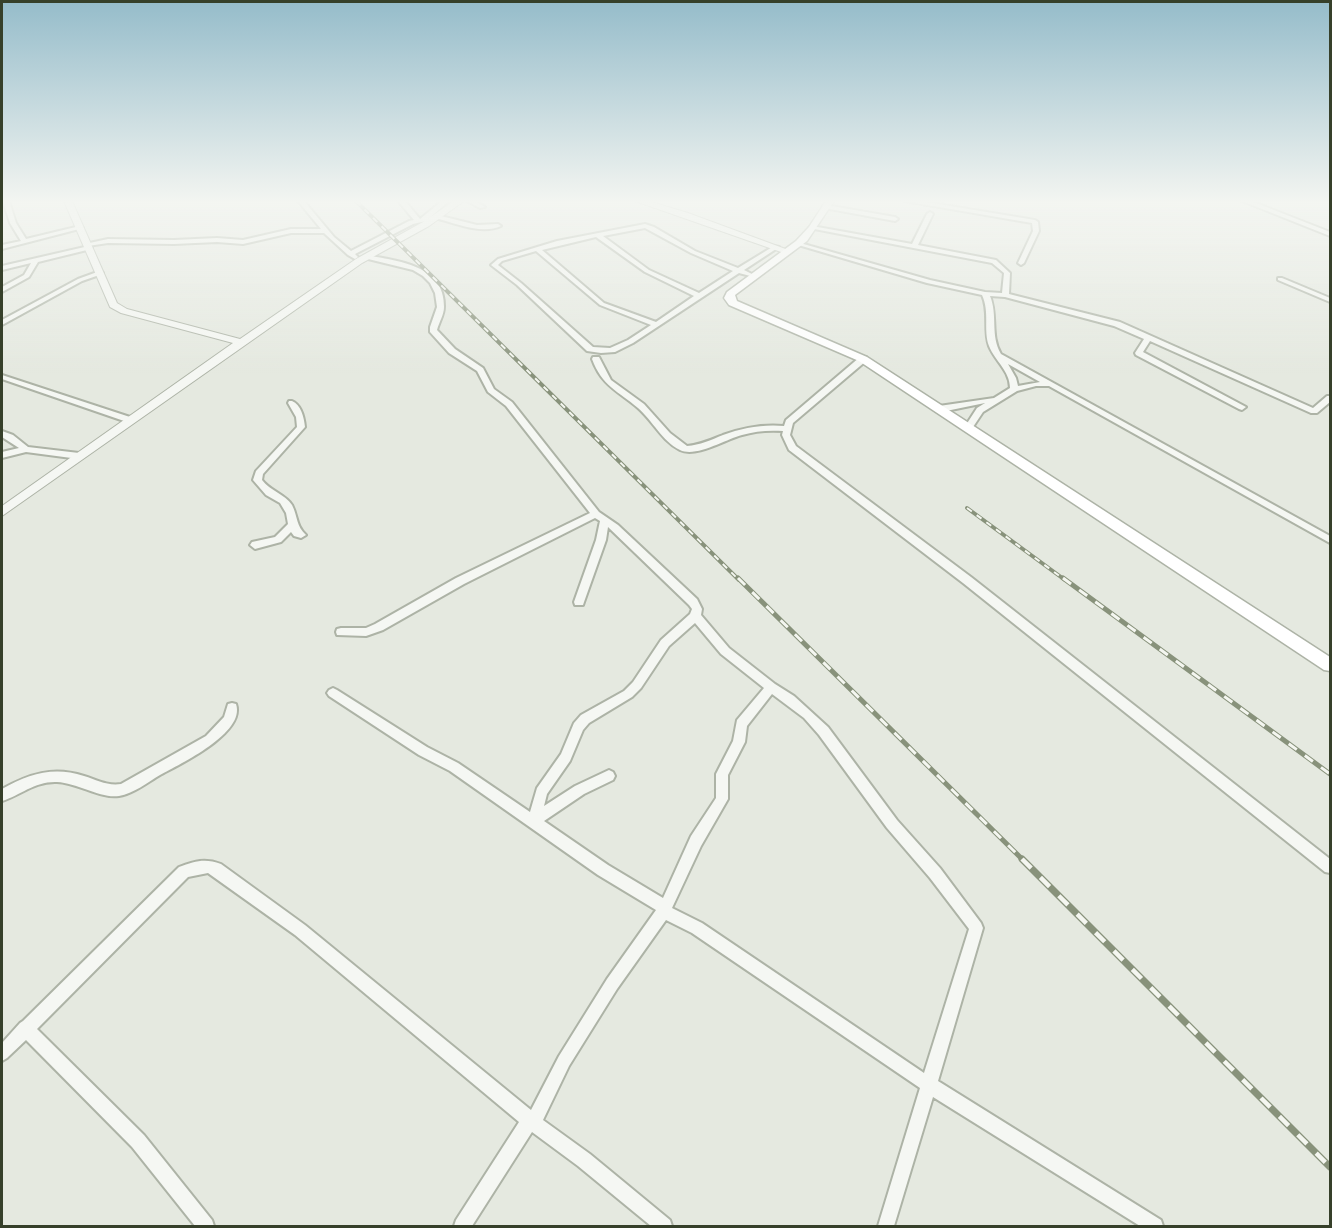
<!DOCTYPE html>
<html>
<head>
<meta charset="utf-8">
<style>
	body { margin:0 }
	#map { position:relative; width:1332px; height:1228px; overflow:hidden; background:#e5e9e0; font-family:"Nunito Sans",sans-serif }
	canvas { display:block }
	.frame { position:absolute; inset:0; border:3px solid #36402a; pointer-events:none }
</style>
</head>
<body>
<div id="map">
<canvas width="1332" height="1228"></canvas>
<div class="frame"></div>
</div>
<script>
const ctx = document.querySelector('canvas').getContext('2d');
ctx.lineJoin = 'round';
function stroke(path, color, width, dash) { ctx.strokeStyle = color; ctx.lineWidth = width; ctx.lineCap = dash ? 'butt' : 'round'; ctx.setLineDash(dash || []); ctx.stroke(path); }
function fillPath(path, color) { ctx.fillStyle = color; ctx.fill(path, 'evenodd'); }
const minor = new Path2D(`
	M3,201H9L16,223L26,239L80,226L83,228L2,249V245L21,241L10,223Z
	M298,201H304L334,237L351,251L409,221L414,220L398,201H405L420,219L442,201H449L426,221L413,224L355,254L358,257L355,259L348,255L324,233H291L243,244L217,242L174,244L108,243L88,246L85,244L108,239L174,240L217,238L243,240L291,229H321Z
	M467,201H475L485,207L480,208Z
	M904,201H920L1035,220L1038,222L1039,231L1024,263L1021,265L1018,263L1033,231L1032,223Z
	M1242,201H1251L1330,232V236Z
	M826,205L895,217L898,219L895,221L824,208L823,207Z
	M930,212L933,214L918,245L996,260L1010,273L1009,294L1120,322L1313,408L1327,396H1330V402L1317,413H1311L1150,341L1143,352L1246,407L1242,410L1239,409L1136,355L1135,353L1144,339L1114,326L1005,297L990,296C998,315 990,336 1001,354L1330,536V543L1049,386H1036L1017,391L983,412L971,430L968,431L964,428L977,408L985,403L946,411H936V407L939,406L994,398L1010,388C1010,371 995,361 989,346C983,330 990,312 982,295L927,283L795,244L800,243L930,280L985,292L1002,293L1004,273L992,263L809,228L812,226L912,244L927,214ZM1008,364L1040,382L1018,386L1016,378Z
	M437,215L477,225L498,224L501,226C482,235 455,223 435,218V216Z
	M645,224L654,227L695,251L738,268L774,246L779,247L744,270L754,275V277L739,273L633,343L615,352L601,353L587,351L517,285L491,265L498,259L557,241ZM645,228L691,253L733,271L699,293L649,270L603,236ZM596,237L645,272L694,296L656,322L604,303L542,250ZM536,251L600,305L651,325L628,340L610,348L593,347L521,283L498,265L502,261Z
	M89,246L92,248L91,249L38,262L29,277L2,292V287L24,275L31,263L2,270V266Z
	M366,255C397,261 445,265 444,307C444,315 439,322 437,330L455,349L483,368L494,389L512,402L599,512L618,525L697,599L702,609L701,615L729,648L775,684L794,696L828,727L897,820L940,868L981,923L983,928L938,1081L1161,1220L1163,1226H1140L933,1097L894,1226H878L920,1088L692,933L666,920L617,989L569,1066L543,1120L590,1154L670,1220L672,1226H651L578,1166L532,1132L472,1226H454L456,1220L519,1122L295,935L208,873L188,877L37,1029L144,1135L212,1220L214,1226H195L132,1147L26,1040L7,1058L2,1061V1043L20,1023L23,1021L179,867C195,861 205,858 221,864L305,925L531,1110L559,1056L607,979L656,910L598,875L450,771L419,755L329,696L327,693L329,690L333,688L337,690L427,747L458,763L530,812L537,788L561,754L574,723L581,715L624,691L633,682L661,640L690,614L692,609L689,605L608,527L606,540L584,602L583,605H575L574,602L596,540L600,521L595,518L464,584L383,630L366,636L337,635L336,632L337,629L341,628H366L375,624L456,578L590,513L506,406L488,392L477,371L449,353L430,332V327L437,307L435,293L430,283L423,276L413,270L364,258V256ZM695,623L721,654L764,688L737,720L733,741L716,774V798L691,836L663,898L608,865L544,821L584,794L613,780L615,776L613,772L609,770L575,786L544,806L547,794L570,761L583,730L589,723L632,697L641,688L669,646ZM772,694L804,718L819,735L887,828L930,878L969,929L924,1073L702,923L672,908L701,846L728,799V775L745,742L747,726Z
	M100,271L103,273L102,274L82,281L2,325V320L78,279Z
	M1278,278H1282L1330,298V302L1278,280Z
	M593,357H599L611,380L644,404L670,433L687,446C700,445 711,440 723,435C742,428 763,424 784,426L786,420L860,357H866V361L793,423L790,435L796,446L971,577L1330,859V873L1325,872L963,583L789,450L782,435L783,431C769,430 755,431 742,435C726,439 696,458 680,450C662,441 653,421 638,408C618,391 602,386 592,359Z
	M2,375L133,418L134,420L133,422H127L2,379Z
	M289,401H292C301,405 304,417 305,427L263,474L262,480C270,491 285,494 292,505C298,517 296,526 306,535L301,538L294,536L291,532L281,542L255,549L250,545L252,542L275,537L288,524L286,513L280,503L266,495L253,480L256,471L297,427L296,417L288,403Z
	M2,431L13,435L28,447L79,453L83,456L79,459L26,452L2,458V452L19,448L2,437Z
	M232,703L236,704C246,733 180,764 160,775C148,782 133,794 119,796C101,799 78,783 57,782C35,781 21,795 2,801V789C29,774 53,766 84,776C97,780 107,786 121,784L206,736L224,717L228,704Z`);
const tertiary = new Path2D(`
	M64,201H72L117,303L127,309L240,339L356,259L423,222L454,201H464L429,226L362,263L2,516V506L233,343L121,313L110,307Z
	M635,201H648L688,213L791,251L784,253Z`);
const secondary = new Path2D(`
	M826,201H834L807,241L735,295L737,301L867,357L1330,657V671L1324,670L859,361L729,305L724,298L727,292L796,241L809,227Z`);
stroke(minor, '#adb3a6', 4);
stroke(tertiary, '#adb3a6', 2);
stroke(secondary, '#adb3a6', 3);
fillPath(minor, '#f5f7f3');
fillPath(tertiary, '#f5f7f3');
fillPath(secondary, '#fff');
const railFar2 = new Path2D(`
	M356,201L739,580
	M967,508L1065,580`);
const railFar1 = new Path2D(`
	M738,578L1023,860
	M1063,578L1330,774`);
const rail = new Path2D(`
	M1022,859L1330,1167`);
stroke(railFar2, '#88927b', 4);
stroke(railFar1, '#88927b', 5);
stroke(rail, '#88927b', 7);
stroke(railFar2, '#f4f6f0', 2, [6]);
stroke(railFar1, '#f4f6f0', 3, [10]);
stroke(rail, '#f4f6f0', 4.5, [13]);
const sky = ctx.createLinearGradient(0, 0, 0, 373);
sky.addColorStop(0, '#95bcca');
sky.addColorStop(0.54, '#f3f5f1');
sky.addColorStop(1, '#f3f5f100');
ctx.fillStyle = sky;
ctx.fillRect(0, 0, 1332, 373);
</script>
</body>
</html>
